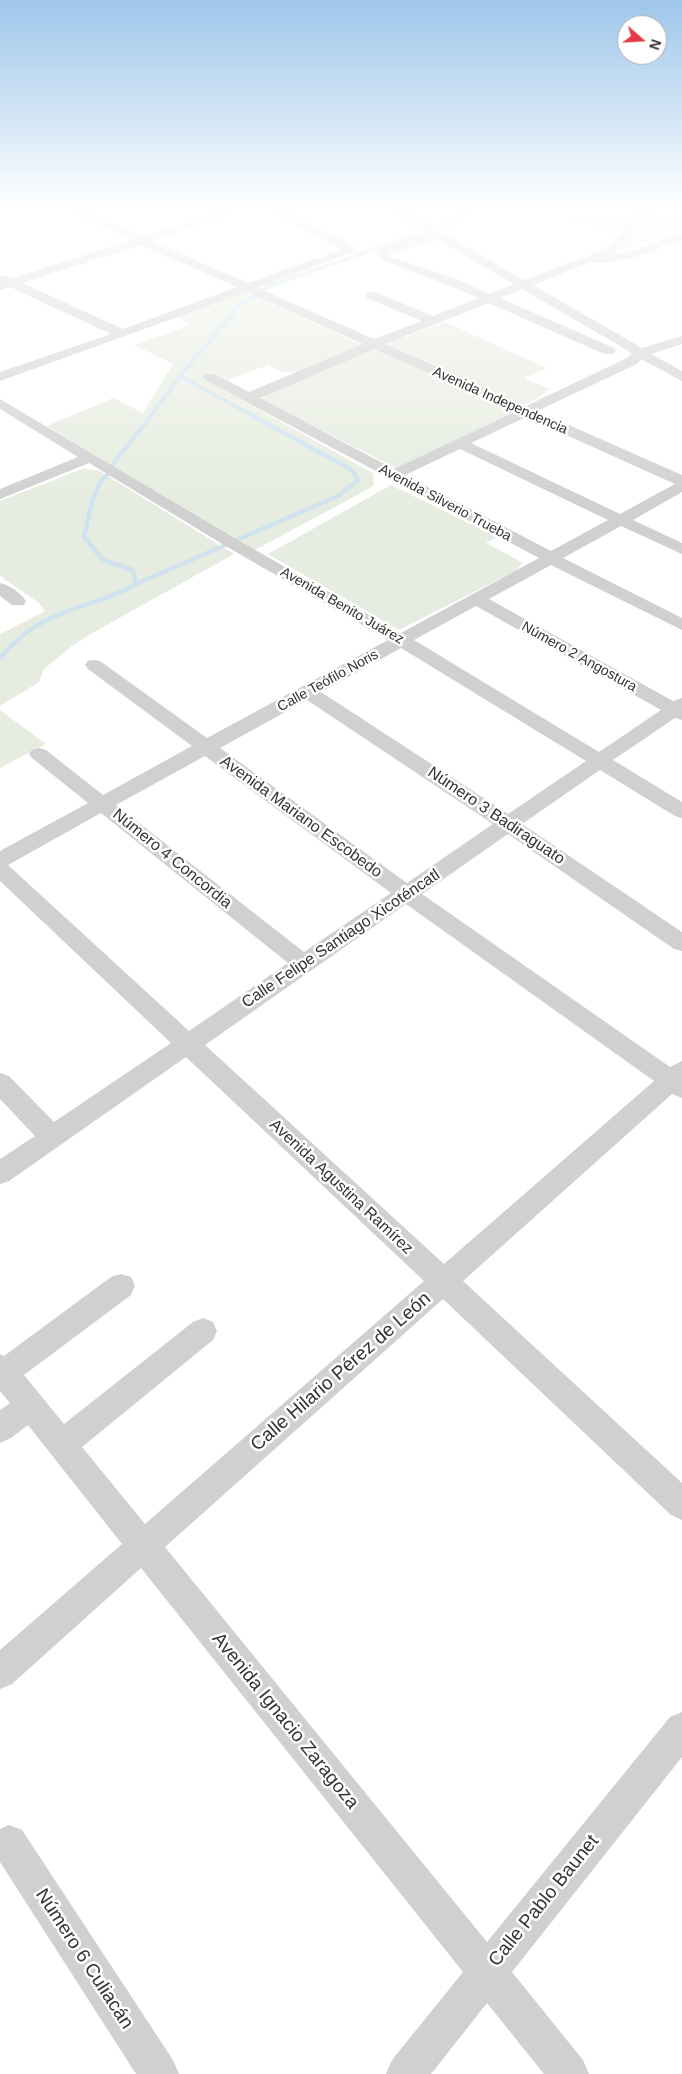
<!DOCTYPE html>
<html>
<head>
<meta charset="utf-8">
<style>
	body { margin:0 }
	#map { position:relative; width:682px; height:2074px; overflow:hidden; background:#fff; font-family:Arial,sans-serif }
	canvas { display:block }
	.north { position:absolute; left:617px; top:15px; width:50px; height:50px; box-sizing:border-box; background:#fff; border:1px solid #adadad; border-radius:50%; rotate:109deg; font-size:14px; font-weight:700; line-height:20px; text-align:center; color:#333 }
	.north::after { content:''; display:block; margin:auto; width:18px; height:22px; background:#e63946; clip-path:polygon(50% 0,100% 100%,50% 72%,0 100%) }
</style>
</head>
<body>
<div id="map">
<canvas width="682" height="2074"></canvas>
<div class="north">N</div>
</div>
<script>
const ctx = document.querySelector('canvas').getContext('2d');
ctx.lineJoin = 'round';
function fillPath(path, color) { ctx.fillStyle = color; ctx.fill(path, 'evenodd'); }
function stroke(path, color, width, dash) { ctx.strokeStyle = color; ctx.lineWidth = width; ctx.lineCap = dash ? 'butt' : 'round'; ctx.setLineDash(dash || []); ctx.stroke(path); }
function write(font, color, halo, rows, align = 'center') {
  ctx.font = font + ' Arial,sans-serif'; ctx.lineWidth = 5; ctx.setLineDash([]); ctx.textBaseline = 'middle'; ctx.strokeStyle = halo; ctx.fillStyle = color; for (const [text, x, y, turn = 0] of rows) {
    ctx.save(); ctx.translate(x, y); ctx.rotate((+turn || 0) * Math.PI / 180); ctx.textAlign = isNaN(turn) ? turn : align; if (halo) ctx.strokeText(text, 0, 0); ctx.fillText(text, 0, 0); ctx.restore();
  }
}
fillPath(new Path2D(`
	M558,209H682V228L611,255L600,249L609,246L619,233L559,213Z
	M245,291L362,345L301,373L283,372L268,365L228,380L215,373L202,378L373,473L374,486L255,550L244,547L47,426L113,398L143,413L173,364L134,345L191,325L176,316Z
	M445,322L547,368L524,378L550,389L529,403L519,405L388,346L389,342Z
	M372,348L516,413L398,469L262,400L263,394Z
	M82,469L98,470L234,554L94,632L72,646L44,669L39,682L0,706V634L45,611L39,603L0,576V501Z
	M391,485L497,537L486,543L522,562L517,570L399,630L268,554Z
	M0,710L46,744L0,768Z`), '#e6ecdf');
stroke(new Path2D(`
	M180,376L255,417
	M150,417L180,376L240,305L267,287L449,223L472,209`), '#cfe2ee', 4);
stroke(new Path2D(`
	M136,584L338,496L358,480L352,470L253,416
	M0,658C14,642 29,628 49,619C77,605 108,601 136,584L133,570L103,560L84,537L92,502L100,482L111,471L115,461L151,416`), '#cfe2ee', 4.5);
fillPath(new Path2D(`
	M0,209H5V210L0,213Z
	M66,209H81L143,237L228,209H246L152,241L248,283L342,249L265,209H280L350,243L355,250L353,252L258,288L374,339L422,321L367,298L365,295L367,292H375L433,316L479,298L448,285L383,261L377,253C388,241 413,239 427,234L386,209H400L524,280L606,249L644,209H655L614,253L610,255L632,251L682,233V240L636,257L613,262L588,263L533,285L642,348L682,336V344L651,354L682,371V381L641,359L637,364L537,411L682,475V492L633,520L682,543V554L621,526L563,558L682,618V630L551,565L489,599L673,701L682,698V720L675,718L613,760L682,802V818L675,816L600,770L522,824L682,932V951L674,949L508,834L422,894L670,1067L682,1061V1098L672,1094L463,1281L682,1483V1520L671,1515L443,1299L165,1547L487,1942L670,1717L682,1712V1757L512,1972L583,2060L589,2074H544L487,2003L431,2074H386L392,2060L463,1972L141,1568L12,1684L0,1689V1650L122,1544L28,1425L11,1438L0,1443V1410L10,1403L0,1391V1354L4,1356L111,1277L121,1274L131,1277L135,1286L131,1295L24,1375L64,1424L193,1322L203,1318L213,1322L217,1331L213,1340L82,1447L145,1524L424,1281L186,1057L9,1181L0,1184V1159L35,1136L0,1099V1073L9,1076L54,1122L171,1043L0,881V851L88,803L32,758L29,754L32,750L39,748L46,750L103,795L192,746L88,669L85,665L88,661L94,660L100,661L207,738L388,640L224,545L89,463L0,499V489L78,457L0,409V399L236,539L401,633L539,558L205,380L203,377L205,374H215L249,392L363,344L247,292L0,381V372L111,334L10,287L0,290V276L4,275L12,278L132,240ZM436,239L514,284L489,294L456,279L391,257L389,254ZM141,245L237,287L123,329L22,283ZM522,289L632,353L627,358L526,406L385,344L489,303L604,354H614L616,351L614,348L500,298ZM374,349L515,412L394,469L260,398ZM526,417L675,484L620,514L471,443ZM460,449L608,520L551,551L405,475ZM476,606L661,710L599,752L414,640ZM401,648L586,761L508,814L321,692ZM307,700L493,824L407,883L220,748ZM205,756L391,893L304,952L116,805ZM101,813L288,963L189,1031L8,865ZM406,904L654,1081L444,1264L205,1045Z
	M0,583C9,585 21,593 26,601L24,605H12L0,596Z
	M9,1825L22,1830L173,2060L179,2074H136L0,1862V1829Z`), '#d0d0d0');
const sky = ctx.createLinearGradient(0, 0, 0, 500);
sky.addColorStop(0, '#9ec6ea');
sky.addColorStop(0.42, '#fff');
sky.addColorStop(1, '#ffffff00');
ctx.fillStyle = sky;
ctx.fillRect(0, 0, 682, 500);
write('14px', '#333', '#fff', [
	["Avenida Independencia",500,401,24],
	["Avenida Silverio Trueba",445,503,28],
	["Avenida Benito Juárez",342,606,30],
	["Número 2 Angostura",579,657,29],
	["Calle Teófilo Noris",328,681,-29]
]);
write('16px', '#333', '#fff', [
	["Número 3 Badiraguato",496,816,34],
	["Avenida Mariano Escobedo",301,817,36],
	["Número 4 Concordia",172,859,39],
	["Calle Felipe Santiago Xicoténcatl",341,939,-34],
	["Avenida Agustina Ramírez",341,1187,43]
]);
write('19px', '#333', '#fff', [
	["Calle Hilario Pérez de León",341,1372,-41],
	["Avenida Ignacio Zaragoza",285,1721,51],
	["Calle Pablo Baunet",544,1901,-51],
	["Número 6 Culiacán",84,1959,57]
]);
</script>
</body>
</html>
